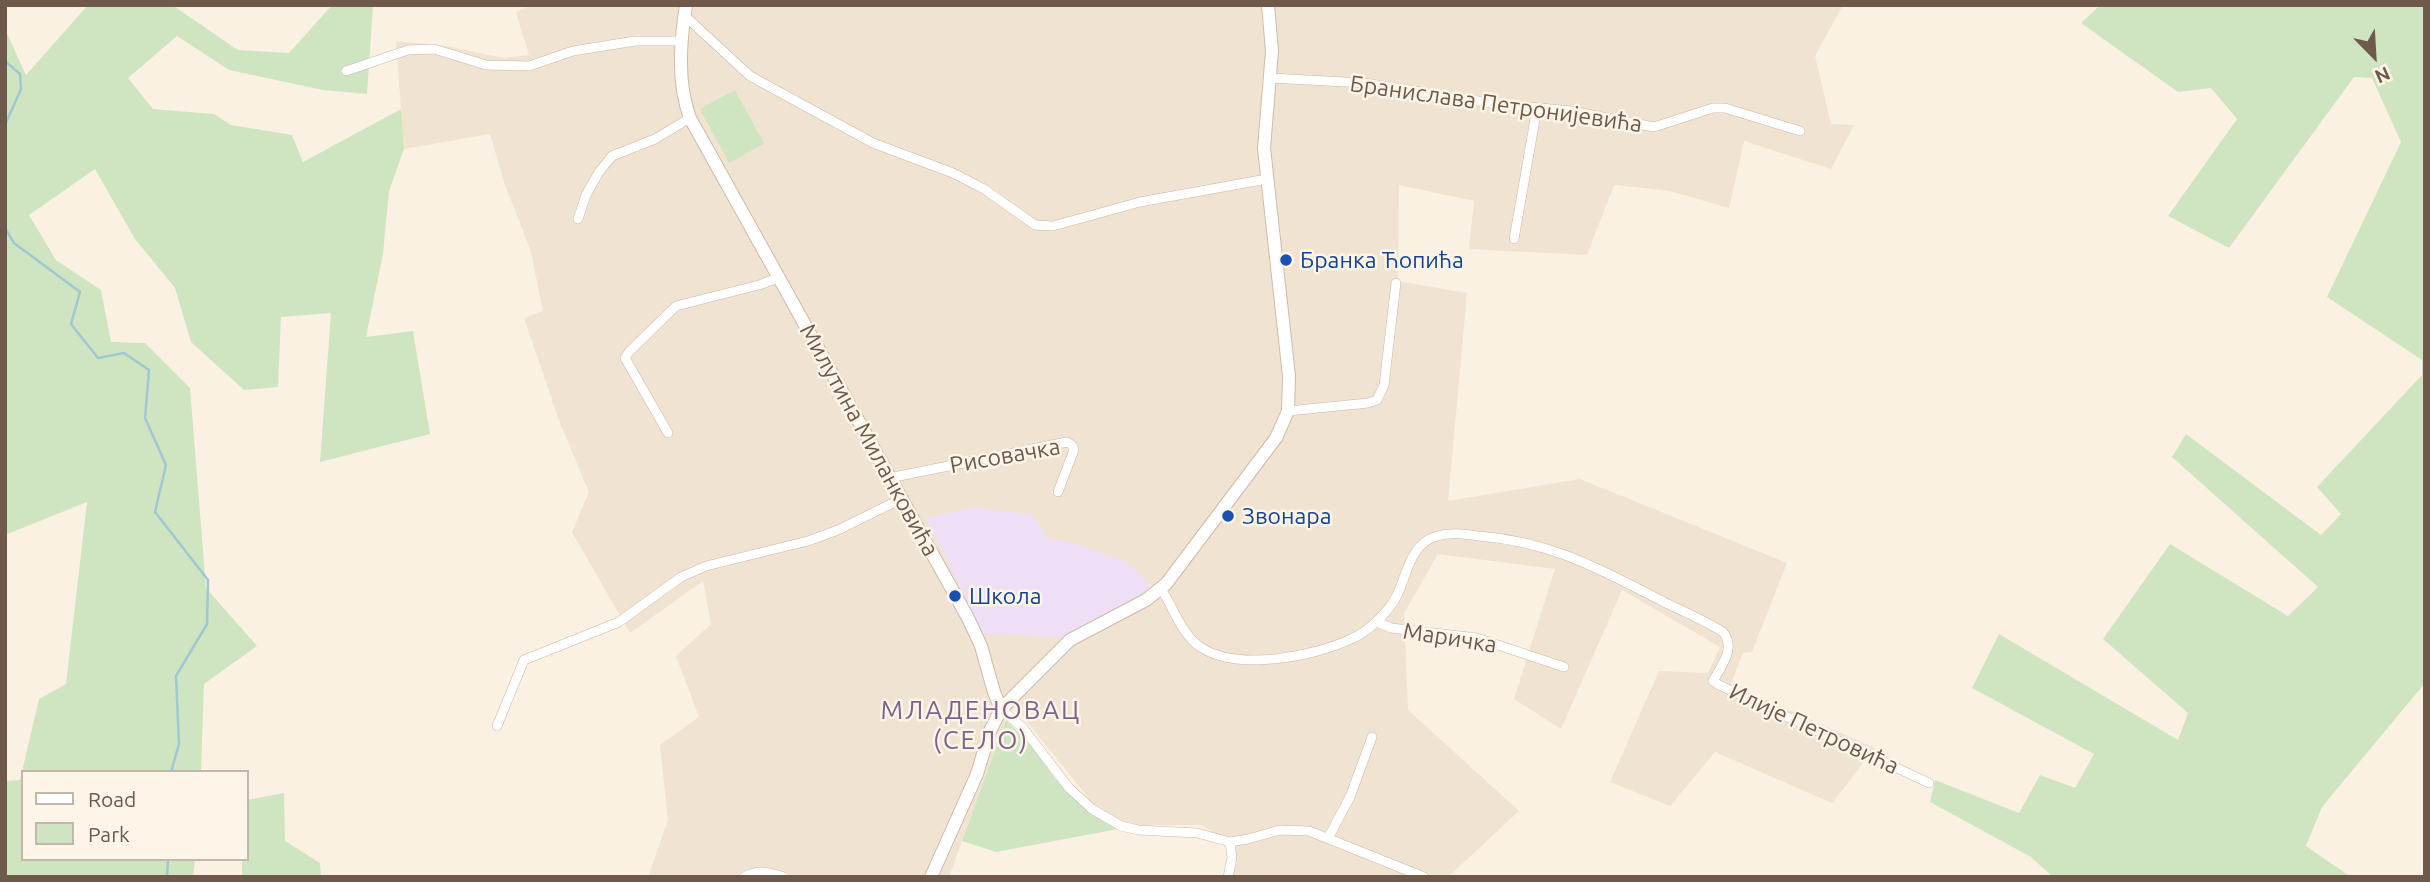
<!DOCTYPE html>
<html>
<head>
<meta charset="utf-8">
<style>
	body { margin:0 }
	#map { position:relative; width:2430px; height:882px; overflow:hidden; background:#faf1e2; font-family:Ubuntu,sans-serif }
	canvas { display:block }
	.frame { position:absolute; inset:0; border:7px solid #6f594b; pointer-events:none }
	.legend { position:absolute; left:21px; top:770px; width:228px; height:91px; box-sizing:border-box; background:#fdf5e7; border:2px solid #c4b7a9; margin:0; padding:9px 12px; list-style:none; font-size:21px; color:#6f594b }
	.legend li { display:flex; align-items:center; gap:14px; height:35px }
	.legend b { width:35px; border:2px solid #c4b7a9 }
	.north { position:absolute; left:2339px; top:21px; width:70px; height:70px; -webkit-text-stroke:5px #fdf5e7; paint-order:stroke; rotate:156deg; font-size:19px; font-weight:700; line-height:28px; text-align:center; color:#6f594b }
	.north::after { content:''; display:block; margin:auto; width:24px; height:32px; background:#6f594b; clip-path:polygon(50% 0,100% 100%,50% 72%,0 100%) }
</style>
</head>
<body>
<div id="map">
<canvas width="2430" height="882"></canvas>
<div class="frame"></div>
<ul class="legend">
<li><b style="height:9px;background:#fff"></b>Road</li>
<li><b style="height:19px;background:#cfe5c2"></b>Park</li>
</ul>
<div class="north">N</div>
</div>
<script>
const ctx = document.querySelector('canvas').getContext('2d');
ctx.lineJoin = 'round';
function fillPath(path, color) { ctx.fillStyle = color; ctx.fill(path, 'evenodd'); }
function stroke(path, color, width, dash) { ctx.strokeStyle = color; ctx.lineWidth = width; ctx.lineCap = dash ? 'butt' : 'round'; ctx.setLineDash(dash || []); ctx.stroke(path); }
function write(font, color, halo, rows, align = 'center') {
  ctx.font = font + ' Ubuntu,sans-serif'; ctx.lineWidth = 5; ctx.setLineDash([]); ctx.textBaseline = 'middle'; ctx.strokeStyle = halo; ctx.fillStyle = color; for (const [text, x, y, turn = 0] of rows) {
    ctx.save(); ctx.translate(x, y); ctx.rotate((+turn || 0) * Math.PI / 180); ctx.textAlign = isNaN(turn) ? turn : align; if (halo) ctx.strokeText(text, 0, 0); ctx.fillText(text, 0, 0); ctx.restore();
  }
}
fillPath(new Path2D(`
	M533,5H1843L1815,56L1831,124L1854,125L1831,169L1744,141L1729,208L1670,191L1614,185L1587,255L1469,249L1474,201L1399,185L1398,281L1467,293L1448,501L1580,479L1787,563L1752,652L1743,653L1730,687L1760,697L1875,748L1832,803L1715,752L1670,806L1610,782L1659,671L1708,673L1720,647L1622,590L1561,729L1514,699L1555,569L1438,554L1404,613L1408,710L1519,811L1448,877H1229L1233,846L1202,825H1129L1094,805L1015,707L1006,720L949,877H648L668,820L660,745L699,717L676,656L711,624L703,581L630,633L572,532L589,492L560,423L524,318L543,311L531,252L504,182L490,134L404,149L396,41L446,46L503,58L529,55L516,12Z`), '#f0e3d1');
fillPath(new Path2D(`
	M975,507L1033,515L1047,538L1073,543L1127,562L1152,587L1063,638L983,633L926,518Z`), '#eedff6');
fillPath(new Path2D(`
	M88,5H172L238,50L289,53L332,5H373L367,94L323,90L229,70L177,36L128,78L153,109L214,114L231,125L292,135L303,162L401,109L404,149L389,191L383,254L366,337L413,331L430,434L320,462L331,313L281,317L278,387L244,390L191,342L175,288L135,239L95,169L29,215L56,260L101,290L111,342L145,343L190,388L206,588L257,646L204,684L201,772H23V859H195L193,877H5V781L20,780L39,699L66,684L87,502L5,535V29L26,75Z
	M2100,5H2425V683L2322,807L2306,846L2351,877H2053L2031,857L1930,802L1935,780L2019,813L2040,775L2075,788L2094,754L1972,688L1999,634L2178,740L2188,713L2103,639L2170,544L2288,616L2318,587L2172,457L2186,434L2321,535L2341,514L2317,487L2422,375V360L2327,297L2401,142L2372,78L2354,77L2229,248L2168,216L2237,119L2211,88L2178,92L2081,23Z
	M735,90L764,144L729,163L700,109Z
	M1006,720L1032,746L1055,779L1083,806L1123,828L996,852L962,841Z
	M284,793L285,841L320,863L321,877H242V859H247V800Z`), '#cfe5c2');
stroke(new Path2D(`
	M5,61L20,74L21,89L5,125
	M5,228L14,243L80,292L71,324L98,358L124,353L149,370L145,418L166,465L155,512L208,580L207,624L176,676L179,744L171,772
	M167,877L168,859`), '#a0c8d2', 2.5);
const street = new Path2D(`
	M685,16L750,76L873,143L953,173L984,189L1035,225L1053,226L1140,202L1267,179
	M346,71L408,50L434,49L486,65L529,66L573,51L635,41H681
	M1270,78L1364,83L1497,104L1571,111L1654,127L1713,108H1725L1800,131
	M578,219L586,195L599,172L612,156L655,139L690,118
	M1514,239L1537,108
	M1288,411L1368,403L1377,400L1384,385L1396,283
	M668,433L625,358L629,352L676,306L759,285L778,278
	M889,478L1067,442L1072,445L1074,450L1058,492
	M1161,589C1174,608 1180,632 1199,646C1235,672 1315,657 1353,638C1367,632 1379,620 1389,608C1408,586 1404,546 1437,536C1450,532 1465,534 1479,536C1552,542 1598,568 1662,601C1682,611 1704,620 1723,632C1736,648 1722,665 1713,681L1719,685L1929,783
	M1377,622L1391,628L1477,638L1564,667
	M1001,709L1023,728L1069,788L1092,809L1121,826L1138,830L1197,833L1230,842L1248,839L1280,830L1309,831L1424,877
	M497,726L524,660L619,622L681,577L706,566L808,541L838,530L901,499
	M1328,838L1350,797L1372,737
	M744,877C758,869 769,872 784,877
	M1228,877L1232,858L1230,842`);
const secondary = new Path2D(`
	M686,5C680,43 677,82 690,118L968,618L981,646L994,692L1001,709
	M931,877L977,774L990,731L1001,709L1070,640L1146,600L1166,584L1276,438L1288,411L1289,376L1264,148L1272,51L1268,5`);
stroke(street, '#c9b9aa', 10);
stroke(secondary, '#cebbaa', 14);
stroke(street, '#fff', 9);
stroke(secondary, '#fff', 12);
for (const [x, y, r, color] of [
	[1286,260,7,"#1a4fb4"],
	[1228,516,7,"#1a4fb4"],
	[955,596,7,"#1a4fb4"]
]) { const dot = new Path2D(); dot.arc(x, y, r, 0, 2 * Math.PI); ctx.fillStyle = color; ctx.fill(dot); stroke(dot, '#fdf5e7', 2.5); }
write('23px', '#6f594b', '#fdf5e7', [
	["Бранислава Петронијевића",1496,104,8],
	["Милутина Миланковића",869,440,61],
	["Рисовачка",1005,456,-10],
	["Маричка",1450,638,9],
	["Илије Петровића",1814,729,25]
]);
write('23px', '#164399', '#fdf5e7', [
	["Бранка Ћопића",1300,260],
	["Звонара",1242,516],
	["Школа",969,596]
], 'left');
ctx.letterSpacing = '2px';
write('26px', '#7f638c', '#fdf5e7', [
	["МЛАДЕНОВАЦ",981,710],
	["(СЕЛО)",981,740]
]);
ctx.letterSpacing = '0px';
</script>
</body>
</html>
